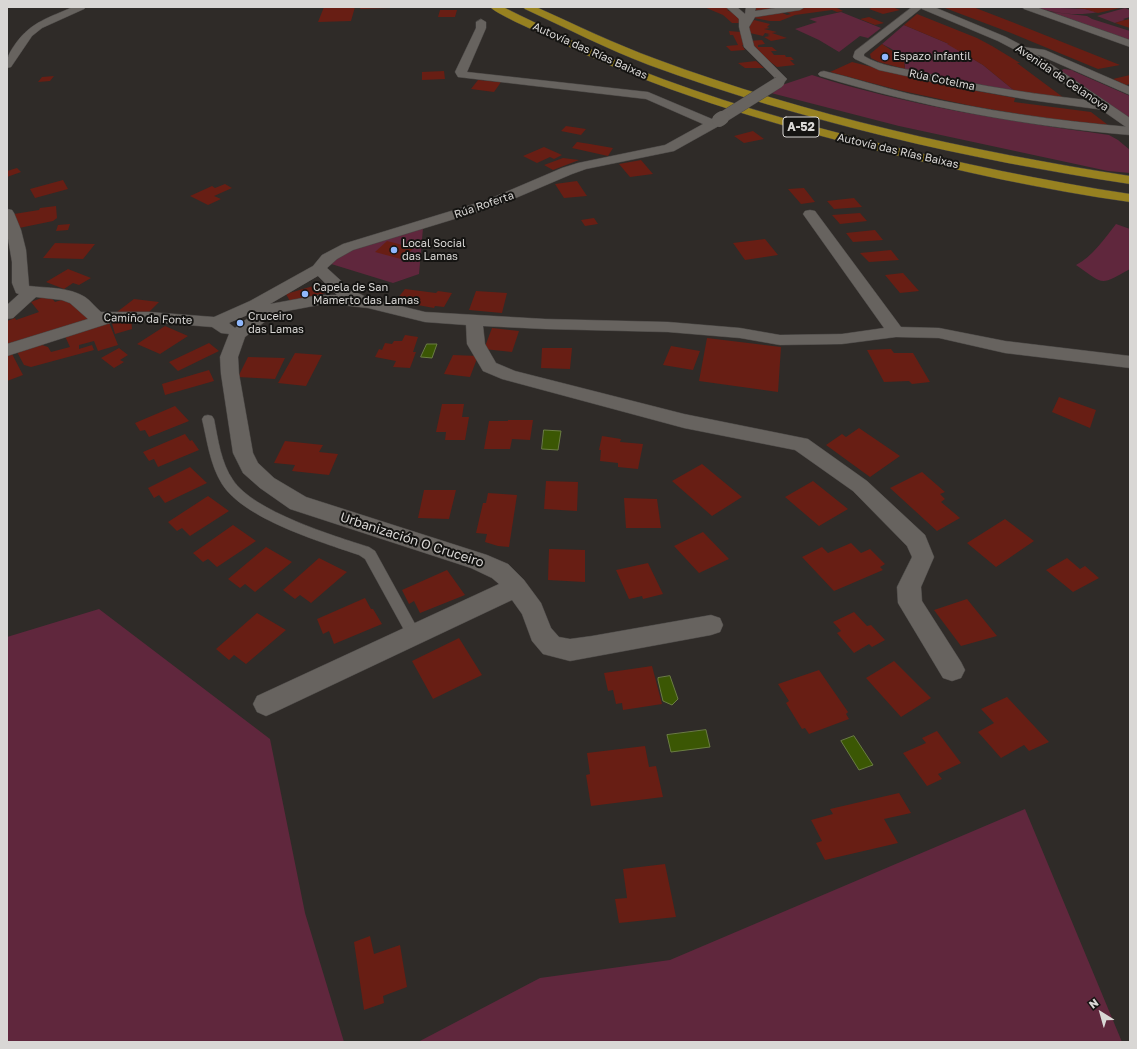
<!DOCTYPE html>
<html>
<head>
<meta charset="utf-8">
<style>
	body { margin:0 }
	#map { position:relative; width:1137px; height:1049px; overflow:hidden; background:#2f2b28; font-family:"Golos Text",sans-serif }
	canvas { display:block }
	.frame { position:absolute; inset:0; border:8px solid #d9d7d5; pointer-events:none }
	.north { position:absolute; left:1081px; top:993px; width:40px; height:40px; -webkit-text-stroke:3px #151412; paint-order:stroke; rotate:323deg; font-size:11px; font-weight:700; line-height:16px; text-align:center; color:#d9d7d5 }
	.north::after { content:''; display:block; margin:auto; width:14px; height:18px; background:#d9d7d5; clip-path:polygon(50% 0,100% 100%,50% 72%,0 100%) }
</style>
</head>
<body>
<div id="map">
<canvas width="1137" height="1049"></canvas>
<div class="frame"></div>
<div class="north">N</div>
</div>
<script>
const ctx = document.querySelector('canvas').getContext('2d');
ctx.lineJoin = 'round';
function fillPath(path, color) { ctx.fillStyle = color; ctx.fill(path, 'evenodd'); }
function stroke(path, color, width, dash) { ctx.strokeStyle = color; ctx.lineWidth = width; ctx.lineCap = dash ? 'butt' : 'round'; ctx.setLineDash(dash || []); ctx.stroke(path); }
function write(font, color, halo, rows, align = 'center') {
  ctx.font = font + ' "Golos Text",sans-serif'; ctx.lineWidth = 4; ctx.setLineDash([]); ctx.textBaseline = 'middle'; ctx.strokeStyle = halo; ctx.fillStyle = color; for (const [text, x, y, turn = 0] of rows) {
    ctx.save(); ctx.translate(x, y); ctx.rotate((+turn || 0) * Math.PI / 180); ctx.textAlign = isNaN(turn) ? turn : align; if (halo) ctx.strokeText(text, 0, 0); ctx.fillText(text, 0, 0); ctx.restore();
  }
}
fillPath(new Path2D(`
	M1036,7L1085,9L1098,12C1079,16 1055,14 1036,7Z
	M1125,8L1130,10V17L1123,19L1125,20L1115,23L1097,16Z
	M841,12L881,28L868,38L860,36L839,52L819,40L795,29L817,22L809,19Z
	M1051,12L1087,16L1092,19L1130,31V40Z
	M904,25L949,44L983,65L1016,92L905,69C906,55 892,49 882,44Z
	M1064,69L1077,71H1073L1130,96V120L1060,71Z
	M812,75C908,106 1009,121 1109,135L1118,140L1130,150V173L1108,171L899,126L771,93L782,85Z
	M1116,224L1130,229V269C1099,286 1105,285 1076,265C1092,257 1105,238 1116,224Z
	M423,228L419,274L393,283L328,263C352,245 394,236 423,228Z
	M99,609L270,739L305,913L344,1042H7V637Z
	M1025,809L1122,1042H418L540,978L670,960Z`), '#60273d');
const water = new Path2D(`
	M427,344H437L432,358L421,357Z
	M544,430L561,431L558,450L542,449Z
	M670,676L678,699L672,705L663,701L658,680V678Z
	M706,730L710,747L671,752L667,735Z
	M854,736L873,765L859,770L841,741Z`);
fillPath(water, '#3b5704');
stroke(water, '#6a7d43', 1);
fillPath(new Path2D(`
	M324,7H355L351,21L318,22Z
	M361,7H389V8L360,9Z
	M704,7H729L731,9L727,10L742,17L739,23H732L723,15Z
	M754,7H792L754,11L756,8Z
	M809,7H835L843,11L837,12L832,10L795,15L780,21H770L754,18L757,15L778,11L787,15L791,14L786,12Z
	M874,7H892L900,10L883,14L869,9Z
	M973,7L1012,22L1120,65L1098,69L1011,33L945,8Z
	M1065,7H1119L1120,8L1098,13L1085,9Z
	M440,10H457L455,17H438Z
	M917,14L977,38L992,46L1020,63H1017L1064,98L1016,92L983,65L947,44H949L904,25Z
	M869,17L884,23L875,25L860,19Z
	M1130,19V28L1115,23L1125,20Z
	M754,20L770,24L767,27L770,28L764,29L777,32L772,33L787,38L771,41L764,37L770,36L767,35L770,34L765,33L763,36L750,33L747,29L750,26L748,25Z
	M729,31L741,32L745,45H742L745,50L731,51L726,46L738,45L733,35H730Z
	M762,40L765,44L758,45V47H772L777,51H771L774,55H785L786,57H791L794,60H790L795,65L777,67L760,54L749,41Z
	M882,44L900,56L904,61L905,69L879,62L871,58L870,54Z
	M756,61L764,68H745L738,63Z
	M852,62L944,85L1015,98L1014,102L1091,112L1108,125L1042,118L972,106L898,90L830,72Z
	M444,71L445,79L422,80V72Z
	M1130,75V84L1126,85L1113,79Z
	M54,76L50,81L38,82L42,77Z
	M478,80L501,82L494,92L471,89Z
	M566,126L586,129L581,135L561,131Z
	M753,131L764,139L744,143L734,136Z
	M577,142L590,144L613,148L608,156L572,148Z
	M544,147L562,155L554,159L550,157L537,163L523,156Z
	M563,158L579,160L553,170L544,165Z
	M641,160L653,174L630,177L619,164Z
	M17,168L21,172L7,177V171Z
	M63,180L68,189L35,198L30,189Z
	M577,181L587,196L564,198L555,184Z
	M225,184L232,188L214,196L221,199L208,205L190,196L212,186L215,188Z
	M804,188L815,202L801,204L788,189Z
	M854,198L862,207L834,209L827,201Z
	M56,206L57,218L53,221L19,228L14,214L39,210L40,208Z
	M860,213L867,221L840,224L832,215Z
	M594,218L598,224L585,226L581,220Z
	M70,224L68,230L56,231L58,225Z
	M875,230L883,240L853,242L846,233Z
	M765,239L778,255L745,260L733,243Z
	M387,241L414,248L401,259L375,252Z
	M55,243L95,244L83,259L43,258Z
	M891,250L899,260L869,262L860,253Z
	M68,269L91,278L79,285L73,283L64,289L46,282Z
	M903,273L919,291L900,293L885,275Z
	M320,284L325,293L291,303L286,294Z
	M405,289L436,293L438,291L452,293L444,307L435,306L434,308L412,304L414,302L397,299Z
	M476,291L507,293L502,313L469,310Z
	M49,295L55,302L68,298L91,321L7,349V321L15,318L16,320L39,312L31,302Z
	M134,299L159,302L147,314L113,315Z
	M131,318L132,329L115,334L111,320Z
	M108,320L118,345L98,351L94,341L79,345V349L92,345L94,350L31,367L24,365L16,350L36,343L48,347L51,352L70,347L64,334Z
	M165,326L188,336L160,354L137,344Z
	M492,328L519,331L512,352L484,349Z
	M405,335L418,337L413,352H416L410,368L393,367L396,361L375,357L379,349L382,350L385,343L392,344L394,341H402Z
	M707,338L781,347L778,392L699,381Z
	M209,343L219,351L178,371L169,362Z
	M671,346L700,351L693,370L663,365Z
	M119,348L128,355L120,360L124,362L114,368L101,358Z
	M542,348H572L570,369L541,368Z
	M891,349L894,353H913L930,382L912,384L909,381L884,382L867,350Z
	M11,352L23,375L7,381V353Z
	M295,353L322,355L306,386L278,383Z
	M453,355L478,356L470,377L444,374Z
	M248,357L285,358L275,379L238,377Z
	M209,370L214,381L165,395L162,384Z
	M1059,397L1096,410L1090,428L1052,412Z
	M442,404H464L462,417H469L465,440H445L446,432H436Z
	M175,406L189,421L149,437L145,430L140,431L135,423Z
	M508,420H533L530,440L512,439L510,449H484L489,421H508Z
	M859,428L900,456L870,477L826,445L842,434L846,437Z
	M185,434L190,441L192,440L199,450L158,467L154,459L149,461L143,452Z
	M602,436L621,439L620,442L643,444L638,469L618,467V463L600,461L601,450H599Z
	M285,441L323,445L319,452L338,454L329,475L292,471L295,465L274,463Z
	M702,464L742,497L712,516L672,481Z
	M190,467L207,483L165,503L159,495L154,498L148,488Z
	M922,472L945,492L940,494L945,499L941,502L960,518L937,531L890,488Z
	M546,481L578,482L577,511L544,509Z
	M813,481L848,509L819,526L785,497Z
	M424,490H456L449,519L418,518Z
	M488,493L517,495L509,547L498,546L485,542L487,534L476,533L483,503H486Z
	M208,496L229,511L190,536L182,528L177,531L168,522Z
	M624,498L657,499L661,528H626Z
	M1005,519L1034,541L996,567L967,543Z
	M233,525L256,541L217,567L208,559L203,562L193,553Z
	M703,532L729,559L699,573L674,546Z
	M851,543L861,553L870,549L885,564L880,567L883,570L834,591L802,557L822,547L828,553Z
	M266,547L292,562L255,592L245,584L240,588L228,579Z
	M549,549L585,550V582L548,580Z
	M319,558L347,572L311,603L300,595L295,599L283,590Z
	M1067,558L1080,569L1085,566L1099,578L1073,592L1046,570Z
	M648,563L663,594L643,599L642,596L629,599L616,570Z
	M447,570L465,595L420,613L414,601L409,604L402,590Z
	M365,598L371,609H373L382,624L334,644L329,631L323,634L317,619Z
	M967,599L997,636L961,646L934,610Z
	M854,612L867,626L871,625L885,640L872,647L869,644L854,653L837,633L841,631L833,622Z
	M257,613L286,630L246,664L234,655L229,660L216,649Z
	M459,638L482,675L433,699L412,661Z
	M894,661L931,698L901,717L866,678Z
	M652,666L662,704L623,710L622,703L616,704L613,690L608,691L604,673Z
	M819,670L848,712L846,714L849,719L809,734L805,728L802,729L786,703L789,701L778,684Z
	M1007,697L1049,742L1029,751L1024,745L1001,758L978,732L994,723L981,709Z
	M937,731L961,763L938,774L942,779L927,786L903,753L926,743L922,738Z
	M645,746L649,767L656,766L663,797L591,806L586,775L590,774L587,753Z
	M899,793L911,813L884,819L898,843L825,860L816,843L822,841L811,820L833,814L830,809Z
	M665,864L676,917L619,923L615,899L627,898L623,869Z
	M370,936L374,954L400,945L407,987L383,996L384,1003L364,1010L354,942Z`), '#681e14');
const lane = new Path2D(`
	M208,415L212,416L214,419C218,439 221,463 233,480C253,511 334,536 369,547L375,551L419,631L421,635L419,639L414,641L409,639L365,559L359,555C321,542 244,519 222,484C210,465 207,440 202,419L204,416Z`);
const street = new Path2D(`
	M73,7H86L84,9L42,28L32,36L11,67L7,68C7,56 9,53 16,43C31,22 50,17 73,7Z
	M726,7H737L745,14L746,7H756L755,11L782,7H805L800,10L755,17L749,27L754,46L787,79L783,84H775L773,82L775,79L774,77L744,47L739,27V19Z
	M912,7H923L864,54V56C881,66 901,68 920,72C981,87 1042,95 1104,102L1108,103L1110,106L1108,109L1104,110L1030,100L957,87L879,70L855,59L853,57L855,51Z
	M1022,7H1036L1130,40V47L1024,9Z
	M481,19L486,22V28L467,72L648,92L712,119L719,116L723,117L725,120L717,127L674,151L586,169L572,174L497,206L353,250L337,259L327,268L350,289L368,298L425,312L545,319L668,322L740,328L780,335L842,334L884,328L803,214L805,211L810,210L815,211L901,327L939,328L1005,341L1130,356V368L1005,353L939,338L896,337L842,344L780,345L740,338L668,332L545,329L483,326L485,344L496,363L515,371L684,414L808,439L867,481L925,535L934,557L921,587L922,601L961,662L965,670L961,678L952,681L943,678L898,603L897,587L912,557L907,546L853,491L795,450L684,428L502,379L483,371L467,344L466,325L425,322L368,308L341,305H319L276,313L245,337L238,357L239,374L253,453L258,463L274,478L306,497L487,555L508,564L524,580L541,603L551,628L559,637L570,639L592,636L711,615L720,618L723,625L720,632L711,635L570,661L543,654L532,641L522,614L512,600L275,712L266,716L257,712L253,704L257,696L499,584L492,578L471,568L290,509L260,488L243,473L233,453L221,374L220,357L229,334L221,333L212,327L149,322H113L7,356V344L88,319L70,303L62,300L36,297L13,318L7,319V305L19,294L16,293L12,283V262L7,233V209L12,210L14,213L21,230L26,250L29,286C47,288 69,287 85,297C91,301 95,307 101,312H149L214,317L250,301L313,266L322,255L343,244L487,200L562,168L578,163L665,145L703,124L646,99L458,77L455,72L476,28V22ZM318,276L337,295H319L270,304ZM257,311L235,328L229,323Z
	M1023,47L1045,50L1130,87V95L1039,55L1019,52L1018,50Z
	M824,71C853,78 881,87 910,94C982,110 1056,121 1130,127V135C1025,126 921,107 820,76L818,74L820,72Z`);
const secondary = new Path2D(`
	M920,7H934L1006,37L1027,48L1130,118V128L1126,127L1019,52L998,41L922,9Z`);
const highway = new Path2D(`
	M490,7H503C546,28 590,50 634,68C712,99 793,122 874,142C959,163 1044,181 1130,194V202C1044,190 959,171 875,150C765,122 655,90 553,39C540,33 498,15 490,7Z
	M523,7H536C576,25 615,44 656,59C809,116 969,151 1130,176V184C966,159 805,122 649,65C607,49 566,28 525,9Z`);
stroke(lane, '#494644', 1);
stroke(street, '#494644', 1);
stroke(secondary, '#494644', 1);
stroke(highway, '#494644', 1);
fillPath(lane, '#67635f');
fillPath(street, '#67635f');
fillPath(secondary, '#67635f');
fillPath(highway, '#978120');
const streetBridgeFar1 = new Path2D(`
	M720,119L779,82`);
const streetBridge = new Path2D(`
	M719,120L722,118`);
stroke(streetBridgeFar1, '#494644', 12, []);
stroke(streetBridge, '#494644', 14, []);
stroke(streetBridgeFar1, '#67635f', 11);
stroke(streetBridge, '#67635f', 14);
for (const [x, y, r, color] of [
	[885,57,4,"#90b8fd"],
	[394,250,4,"#90b8fd"],
	[305,294,4,"#90b8fd"],
	[240,323,4,"#90b8fd"]
]) { const dot = new Path2D(); dot.arc(x, y, r, 0, 2 * Math.PI); ctx.fillStyle = color; ctx.fill(dot); stroke(dot, '#151412', 1.5); }
write('11px', '#d9d7d5', '#151412', [
	["Autovía das Rías Baixas",590,51,24],
	["Avenida de Celanova",1062,78,34],
	["Rúa Cotelma",942,80,12],
	["Autovía das Rías Baixas",898,151,13],
	["Rúa Roferta",484,205,-19],
	["Camiño da Fonte",148,319,2]
]);
write('11px', '#d9d7d5', '#151412', [
	["Espazo infantil",893,57],
	["Local Social",402,244],
	["das Lamas",402,257],
	["Capela de San",313,288],
	["Mamerto das Lamas",313,301],
	["Cruceiro",248,317],
	["das Lamas",248,330]
], 'left');
for (const [x, y, w] of [
	[801,127,36]
]) { const box = new Path2D(); box.roundRect(x - w / 2, y - 10, w, 20, 3); ctx.fillStyle = '#151412'; ctx.fill(box); stroke(box, '#d9d7d5', 1); }
write('bold 12px', '#d9d7d5', null, [
	["A-52",801,127]
]);
write('13px', '#d9d7d5', '#151412', [
	["Urbanización O Cruceiro",412,540,18]
]);
</script>
</body>
</html>
